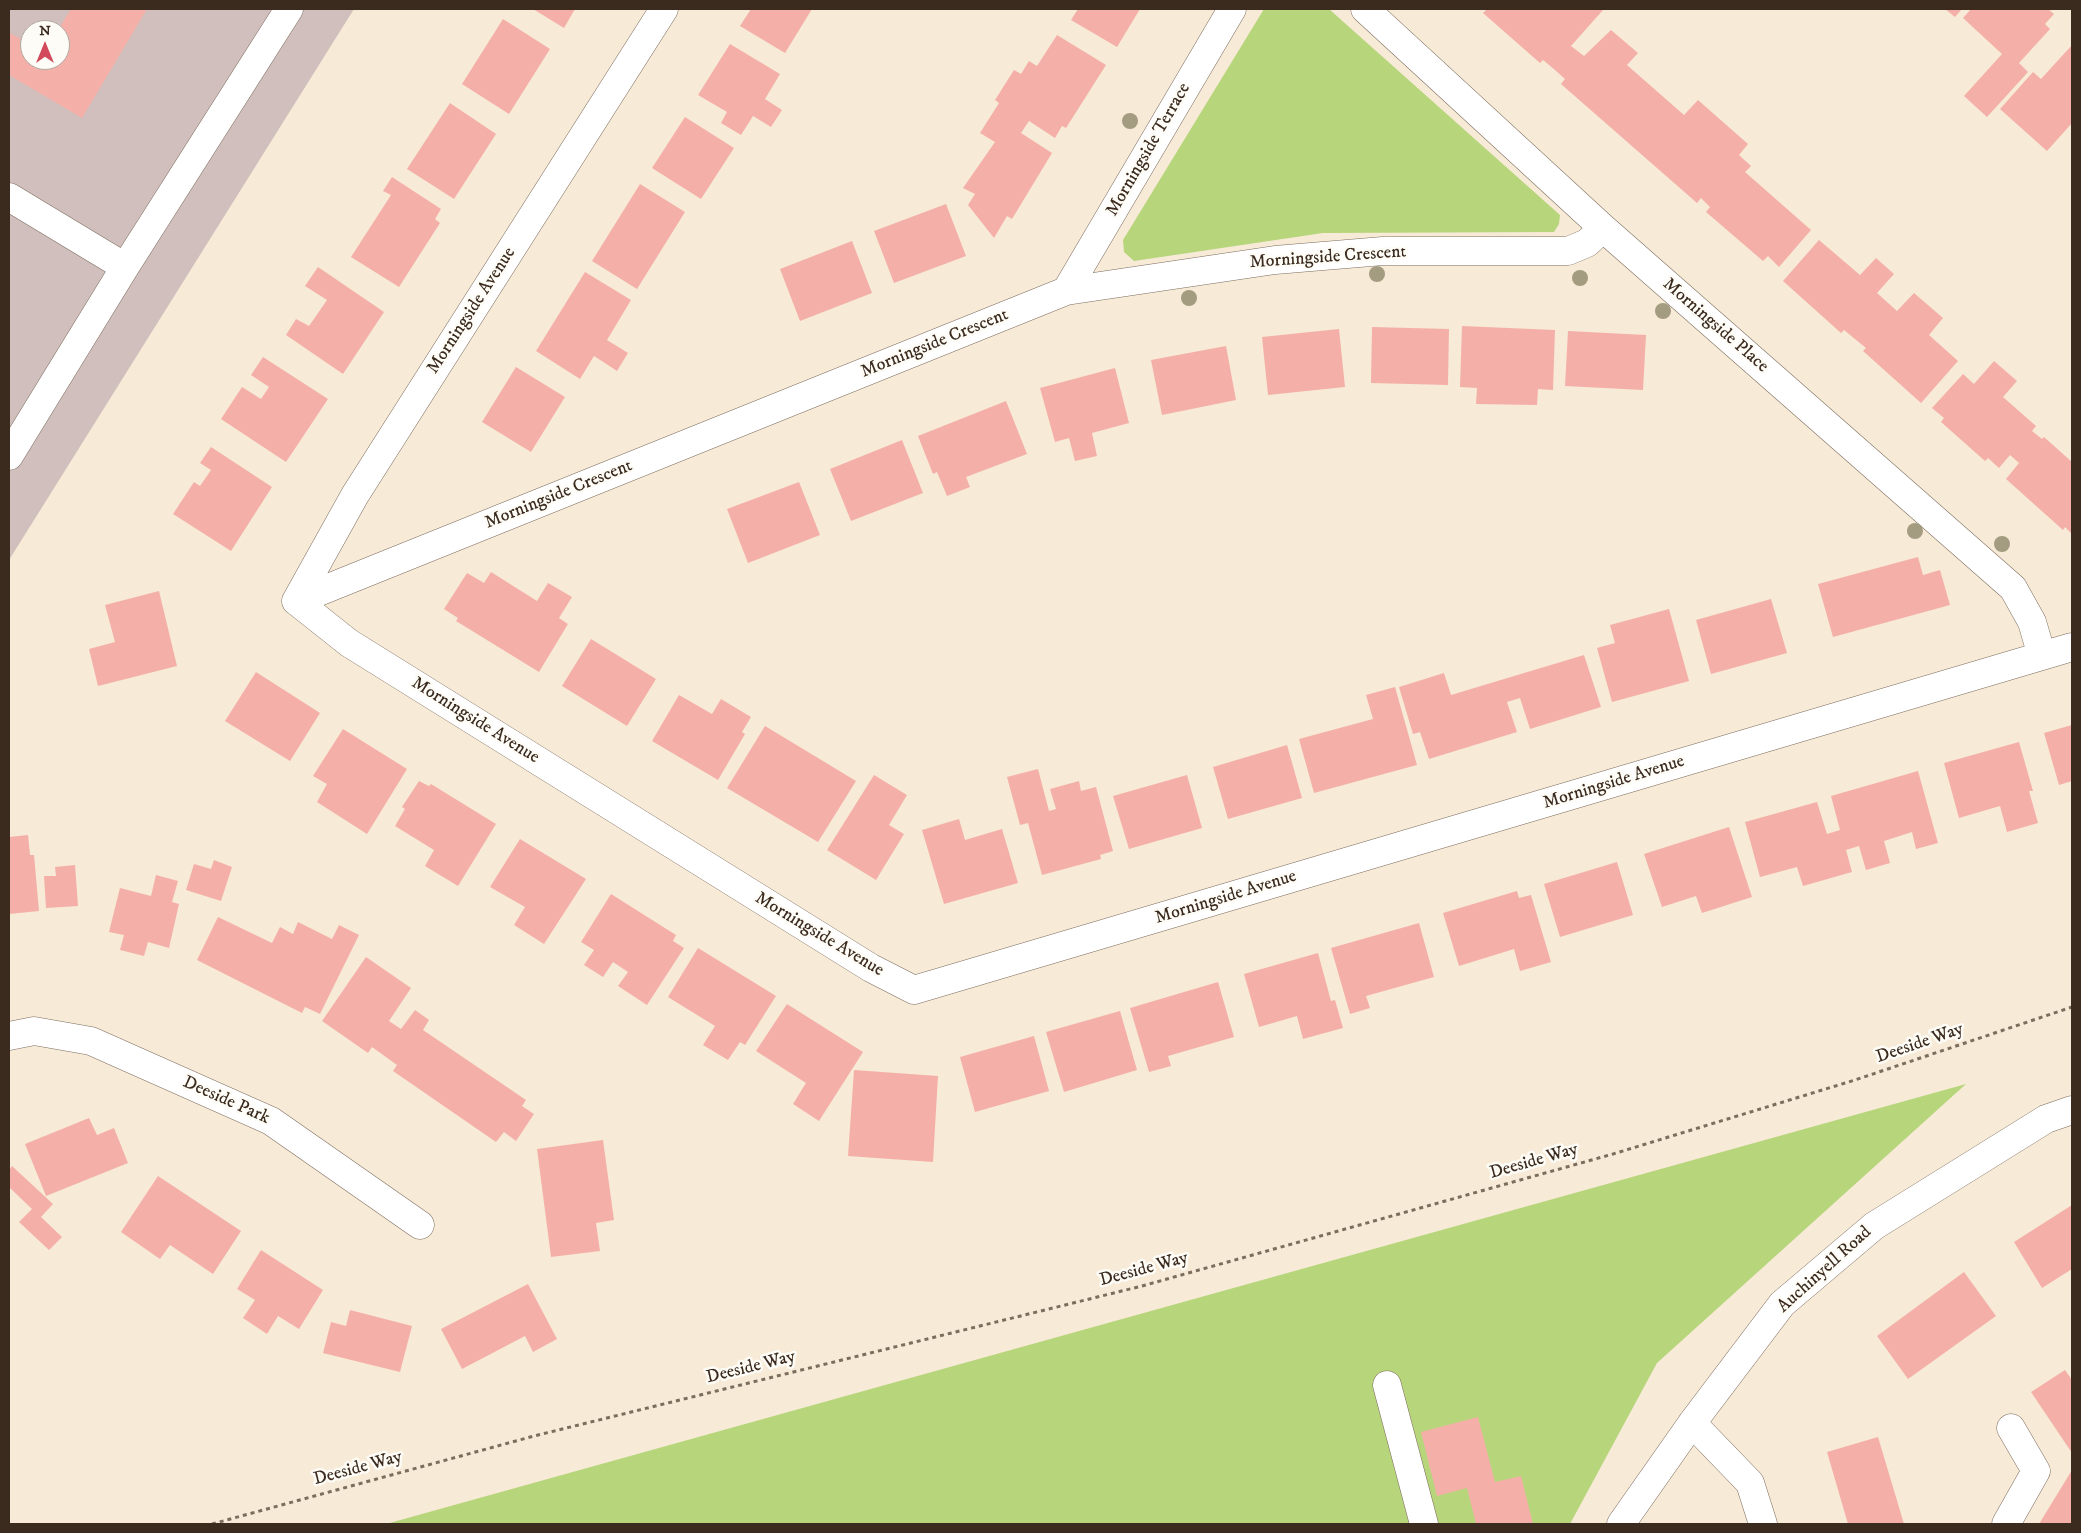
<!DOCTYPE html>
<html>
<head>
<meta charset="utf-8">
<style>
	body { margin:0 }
	#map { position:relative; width:2081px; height:1533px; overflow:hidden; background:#f7ead7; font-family:"IM FELL DW Pica",serif }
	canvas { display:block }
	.frame { position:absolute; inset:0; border:10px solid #3b2a1e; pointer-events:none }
	.north { position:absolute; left:20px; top:20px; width:50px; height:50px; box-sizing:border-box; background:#fdfcf7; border:1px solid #afa8a0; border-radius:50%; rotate:0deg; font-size:14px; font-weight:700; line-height:20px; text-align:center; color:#3b2a1e }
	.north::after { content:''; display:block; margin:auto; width:18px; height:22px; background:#d1495b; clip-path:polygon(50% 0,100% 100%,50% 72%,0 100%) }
</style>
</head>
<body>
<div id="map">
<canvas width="2081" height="1533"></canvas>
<div class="frame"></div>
<div class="north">N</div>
</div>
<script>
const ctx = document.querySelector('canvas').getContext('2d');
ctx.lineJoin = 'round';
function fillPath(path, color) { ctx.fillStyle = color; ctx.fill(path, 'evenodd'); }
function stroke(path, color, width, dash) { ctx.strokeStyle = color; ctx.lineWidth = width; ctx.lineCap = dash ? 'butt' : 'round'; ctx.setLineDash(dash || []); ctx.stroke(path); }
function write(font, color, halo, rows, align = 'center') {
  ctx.font = font + ' "IM FELL DW Pica",serif'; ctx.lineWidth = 5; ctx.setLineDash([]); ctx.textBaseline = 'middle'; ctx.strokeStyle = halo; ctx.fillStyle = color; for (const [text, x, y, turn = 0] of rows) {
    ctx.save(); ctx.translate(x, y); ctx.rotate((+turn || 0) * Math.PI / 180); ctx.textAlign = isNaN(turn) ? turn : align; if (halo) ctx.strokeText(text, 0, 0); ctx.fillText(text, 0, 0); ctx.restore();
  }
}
fillPath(new Path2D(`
	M9,9H354L9,560ZM30,30H60V60H30Z`), '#d1bfbd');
fillPath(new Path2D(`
	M1264,9H1329L1560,215L1559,224L1554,232L1323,233L1134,261L1124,252L1123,240Z
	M1966,1084L1657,1363L1570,1524H386Z`), '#b7d57b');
fillPath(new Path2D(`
	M71,9H147L82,118L9,75L10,33L30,44V60H60L58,30Z
	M533,9H575L564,28Z
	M751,9H812L785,53L740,26Z
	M1078,9H1140L1117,47L1071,20Z
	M1487,9H1601L1603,10L1571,46L1584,56L1611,30L1638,53L1627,65L1684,115L1698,100L1748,144L1739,155L1751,166L1745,172L1811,230L1779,267L1768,256L1763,261L1706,212L1710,207L1701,198L1697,203L1561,84L1565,79L1555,70L1543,60L1540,63L1483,13Z
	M1945,9H1962L1955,17Z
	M1971,9H2048L2054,14L2045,24L2050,29L2019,63L2028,72L1987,117L1964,96L2002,54L1963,18Z
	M503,19L550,49L509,114L462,84Z
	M1057,35L1106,65L1066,128L1062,126L1055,138L1029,121L1021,133L1052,153L1012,219L1007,216L994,238L968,205L975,194L963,188L995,142L980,133L999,103L995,100L1014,70L1021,74L1029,61L1037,66Z
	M730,44L780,74L765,99L782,110L771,127L753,116L741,135L721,123L727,112L698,95Z
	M2072,45V123L2047,151L2000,109L2033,72L2041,79Z
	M450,103L496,134L454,199L407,169Z
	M685,117L734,148L701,199L652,168Z
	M392,177L441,209L435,219L440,223L399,287L351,257L391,195L383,191Z
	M640,184L685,212L637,289L592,261Z
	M946,204L966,256L894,283L874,231Z
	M1819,240L1860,275L1876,258L1894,274L1877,293L1897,311L1914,293L1943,318L1929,335L1958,361L1921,403L1863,351L1866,348L1844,330L1841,333L1783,281Z
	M852,241L872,293L800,321L780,269Z
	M318,267L384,312L343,374L286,335L296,319L309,326L327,300L305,286Z
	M585,272L631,300L607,340L628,353L617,371L594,356L580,379L536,351Z
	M1462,326L1555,330L1553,390L1538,389L1537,405L1476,404L1477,388L1460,387Z
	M1372,327L1449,329L1448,385L1371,383Z
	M1339,329L1345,387L1268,395L1262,337Z
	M1568,331L1646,335L1643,390L1565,386Z
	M1226,346L1236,400L1162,415L1151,360Z
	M263,357L328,399L286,462L221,419L242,387L261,399L269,387L251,375Z
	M1994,361L2017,381L2003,397L2036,426L2032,431L2042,439L2044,437L2072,462V534L2065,527L2063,530L2006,479L2019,463L2010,455L1999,468L1988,458L1985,461L1941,422L1944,418L1932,408L1963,374L1974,384Z
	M516,367L565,397L531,452L482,422Z
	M1115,368L1129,423L1092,433L1097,456L1075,461L1069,438L1055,442L1040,388Z
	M1006,401L1027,454L966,477L970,487L947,496L937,472L933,474L918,436Z
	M902,440L923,493L851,521L830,469Z
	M211,447L272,487L231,551L173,514L194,482L200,486L211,470L200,463Z
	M799,482L820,535L748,563L727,509Z
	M1918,557L1923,575L1940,570L1950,605L1833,637L1818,584Z
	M491,572L537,601L548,583L572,597L559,618L568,624L539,672L456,621L458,618L444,609L467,573L484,583Z
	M159,591L177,666L98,686L89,649L115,642L105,605Z
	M1771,599L1787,653L1711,674L1696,620Z
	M1669,609L1689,681L1612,702L1597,648L1615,643L1610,625Z
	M591,639L656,679L627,726L562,686Z
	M1584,655L1601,707L1530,729L1520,698L1507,702L1517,732L1429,759L1420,732L1413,734L1399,687L1444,673L1451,695Z
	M256,672L320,713L290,761L225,721Z
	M1395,687L1417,765L1314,793L1299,739L1373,719L1366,695Z
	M679,695L712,714L721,699L751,717L742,732L745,734L718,780L652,741Z
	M2072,725V781L2059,785L2044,733Z
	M765,726L856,781L818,842L727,788Z
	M343,729L407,769L367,834L317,802L327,784L313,776Z
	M2019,742L2033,791H2029L2038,823L2007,832L2000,806L1959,818L1944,763Z
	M1287,745L1302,798L1228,819L1213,767Z
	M1038,769L1049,811L1056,809L1050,789L1079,781L1081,791L1096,787L1113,851L1100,855L1101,859L1042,875L1028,823L1020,825L1007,777Z
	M1918,771L1938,843L1916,849L1912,832L1884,841L1890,863L1866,870L1859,846L1846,850L1852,872L1803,886L1797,867L1760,877L1745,822L1817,802L1827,834L1840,830L1831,796Z
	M874,775L907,795L889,825L904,834L876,880L827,850Z
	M1187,775L1202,828L1129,849L1113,796Z
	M419,781L429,786L431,784L496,824L458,886L425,866L434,850L395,826L405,809L402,807Z
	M959,819L965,840L1002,829L1018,883L944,904L922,830Z
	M1729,827L1752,897L1702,913L1696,896L1662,907L1644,854Z
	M28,835L30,855H34L39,911L9,914V837Z
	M520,839L586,879L544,944L514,925L525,907L490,887Z
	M214,860L232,867L221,901L186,890L194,864L211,869Z
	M1617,862L1633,915L1560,937L1544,884Z
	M75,865L78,906L46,908L44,876H56L55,867Z
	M156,875L178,881L172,902L179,904L169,948L148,942L144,956L120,950L124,935L109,932L120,888L151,896Z
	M1517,891L1519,898L1531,895L1551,962L1520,971L1514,949L1459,966L1443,913Z
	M611,894L676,935L673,941L684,948L647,1005L618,986L628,972L613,962L603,977L584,965L594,950L581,942Z
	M218,917L272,943L280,927L293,934L298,922L332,939L339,925L359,935L320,1014L305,1007L302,1013L197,960Z
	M1419,923L1434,977L1366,996L1370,1008L1350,1014L1331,948Z
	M698,948L776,996L745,1045L740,1042L728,1060L703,1045L715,1026L668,997Z
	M1318,953L1331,1001L1335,1000L1343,1028L1303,1039L1297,1016L1259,1027L1244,974Z
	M366,957L411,988L389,1021L401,1029L415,1010L429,1020L423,1030L526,1100L522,1106L534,1114L516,1141L504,1132L496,1142L393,1071L397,1065L372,1047L368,1053L322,1021Z
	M1218,982L1234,1037L1168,1056L1171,1066L1149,1072L1130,1008Z
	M787,1004L863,1052L819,1121L793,1104L806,1083L756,1051Z
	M1120,1011L1137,1070L1064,1092L1046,1032Z
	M1034,1036L1049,1091L975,1112L960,1057Z
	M854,1070L938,1076L933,1162L848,1156Z
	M89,1118L97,1135L114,1128L128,1163L46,1196L25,1144Z
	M603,1140L614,1220L596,1223L600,1251L551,1257L537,1149Z
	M12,1166L53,1204L41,1217L62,1237L49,1250L19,1222L32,1209L9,1187V1170Z
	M158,1176L241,1231L213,1274L170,1245L160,1259L121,1232Z
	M2072,1205V1269L2042,1288L2014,1242Z
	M261,1250L323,1290L299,1329L278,1316L267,1334L243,1318L255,1300L237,1289Z
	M1964,1272L1996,1316L1908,1379L1877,1336Z
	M528,1284L557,1339L533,1352L525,1336L462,1369L441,1329Z
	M350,1310L412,1326L400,1372L323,1353L331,1322L346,1326Z
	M2065,1370L2072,1380V1453L2031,1392Z
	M1478,1417L1495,1482L1521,1476L1533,1524H1476L1467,1488L1437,1496L1421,1432Z
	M1878,1437L1904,1524H1848L1827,1452Z
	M2072,1470V1524H2039Z`), '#f4b0a8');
const minor = new Path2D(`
	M664,9L355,495L296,601L349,643L871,968L914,990L2072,647
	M1365,9L1603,228L2013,588L2032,622L2042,656
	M9,197L125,267
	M1066,291L1232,9
	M9,456L125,267L289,9
	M296,601L1066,291L1275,260L1383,251H1568L1587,243L1603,228
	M9,1036L34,1031L91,1041L271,1121L420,1225
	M1387,1385L1424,1524
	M1692,1423L1750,1483L1763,1524
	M1621,1524L1692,1423L1782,1304L1874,1226L2046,1119L2072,1110
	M2006,1524L2036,1471L2011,1428`);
stroke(minor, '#7d6d5f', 29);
stroke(new Path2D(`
	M212,1524L534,1436L1142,1286L1613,1154L1855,1080L2072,1007`), '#7d6d5f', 3, [4, 4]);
stroke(minor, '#fff', 28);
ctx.fillStyle = '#a49c81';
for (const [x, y] of [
	[1130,121],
	[1377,274],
	[1580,278],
	[1189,298],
	[1663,311],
	[1915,531],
	[2002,544]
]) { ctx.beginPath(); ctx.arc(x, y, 8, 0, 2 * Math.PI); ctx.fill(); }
write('18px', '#3b2a1e', '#fdfcf7', [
	["Morningside Terrace",1149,150,-60],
	["Morningside Crescent",1328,258,-4],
	["Morningside Avenue",472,311,-57],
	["Morningside Place",1715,326,41],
	["Morningside Crescent",935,344,-22],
	["Morningside Crescent",559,495,-22],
	["Morningside Avenue",475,721,32],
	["Morningside Avenue",1614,783,-17],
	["Morningside Avenue",1226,898,-17],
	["Morningside Avenue",819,935,31],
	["Deeside Way",1920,1044,-19],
	["Deeside Park",226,1101,24],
	["Deeside Way",1534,1162,-16],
	["Deeside Way",1144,1270,-15],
	["Auchinyell Road",1825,1270,-42],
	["Deeside Way",751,1368,-14],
	["Deeside Way",358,1469,-15]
]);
</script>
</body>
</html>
